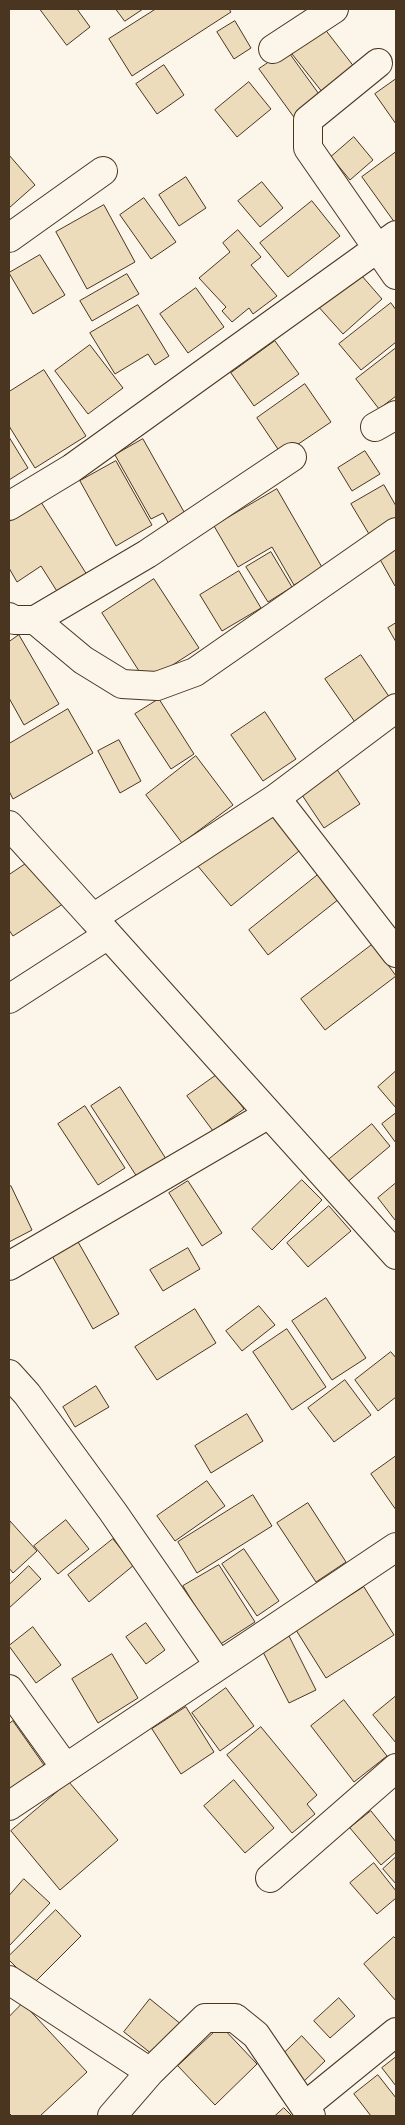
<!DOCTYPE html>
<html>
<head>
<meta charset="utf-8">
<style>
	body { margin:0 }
	#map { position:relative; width:405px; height:2125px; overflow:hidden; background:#fbf6e9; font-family:Signika,sans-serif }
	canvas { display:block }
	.frame { position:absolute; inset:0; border:10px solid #4a3520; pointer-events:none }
</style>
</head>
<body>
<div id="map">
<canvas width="405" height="2125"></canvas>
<div class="frame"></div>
</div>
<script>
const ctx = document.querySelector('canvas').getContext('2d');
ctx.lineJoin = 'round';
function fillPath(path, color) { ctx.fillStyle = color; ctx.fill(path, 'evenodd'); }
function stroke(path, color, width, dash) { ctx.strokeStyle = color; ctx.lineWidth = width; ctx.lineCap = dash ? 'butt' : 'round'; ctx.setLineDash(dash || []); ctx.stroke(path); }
const building = new Path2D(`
	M40,9H77L90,27L67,45Z
	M116,9H143L125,21Z
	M156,9H229L231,12L132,76L109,39Z
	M235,21L251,48L234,59L217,32Z
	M324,28L355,68L323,93L292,54Z
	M287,50L324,101L296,120L259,69Z
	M164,65L184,95L157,114L136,84Z
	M396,79V124L375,94Z
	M249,82L271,109L237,137L215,110Z
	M354,137L373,160L350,180L331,157Z
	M396,152V222L395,223L362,177Z
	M9,155L35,185L9,208Z
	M186,177L206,208L179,226L159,195Z
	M262,182L283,208L260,227L238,201Z
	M144,198L176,242L151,259L120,215Z
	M312,201L340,236L288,277L260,243Z
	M104,205L135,262L87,289L56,232Z
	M238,230L261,257L251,265L277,296L253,314L249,308L232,322L222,311L226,307L199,278L230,252L223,243Z
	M40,255L65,295L33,314L9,273Z
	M355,268L382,299L343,334L316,304Z
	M127,274L139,294L92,321L80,301Z
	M196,288L224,327L188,353L160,314Z
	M391,303L396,310V342L361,370L339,344Z
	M138,305L169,356L155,365L148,354L115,374L90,333Z
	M275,341L299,374L254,406L231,373Z
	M90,345L123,388L88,414L55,371Z
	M396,348V396L379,409L356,379Z
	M44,370L86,436L35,468L9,426V392Z
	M305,384L331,422L282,455L257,418Z
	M9,437L28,468L9,480Z
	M143,439L188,519L171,528L163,513L151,519L115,455Z
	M365,451L380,474L352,491L338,468Z
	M116,461L152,525L116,546L80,481Z
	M384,485L396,506V525L372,539L351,504Z
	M277,489L323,569L294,585L272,547L238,567L214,526Z
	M41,502L89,578L60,596L41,566L17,582L9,568V522Z
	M396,543V586H395L377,554Z
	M271,552L292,587L268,602L246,567Z
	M239,571L261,608L222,631L200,595Z
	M154,579L199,648L146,682L102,613Z
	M396,623V642L388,628Z
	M19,635L59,704L24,725L9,698V642Z
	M361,655L392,701L357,725L325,679Z
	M159,699L194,754L171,769L135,714Z
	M68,709L93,753L13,799L9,791V744Z
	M265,712L296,759L263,781L231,735Z
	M119,740L141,781L120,793L98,751Z
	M196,756L233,805L182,843L146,795Z
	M334,765L360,804L324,828L298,789Z
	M270,805L304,847L231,906L197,865Z
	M36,857L66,902L13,936L9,930V875Z
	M319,874L339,899L268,955L249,930Z
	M373,944L396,976L325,1030L301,999Z
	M396,1071V1108L378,1087Z
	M218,1074L244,1109L213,1131L187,1096Z
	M120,1087L168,1162L139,1180L91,1106Z
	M85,1106L125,1168L98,1185L58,1124Z
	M396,1113V1143L382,1124Z
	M372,1124L390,1146L345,1184L327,1161Z
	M302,1180L322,1200L272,1250L252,1229Z
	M188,1181L222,1233L202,1246L169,1193Z
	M396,1183V1219L395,1220L378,1198Z
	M11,1186L32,1230L9,1242V1187Z
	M329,1206L351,1231L308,1267L287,1243Z
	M77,1240L119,1314L93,1329L51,1254Z
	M188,1248L200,1269L163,1291L150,1270Z
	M326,1298L366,1358L332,1380L292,1321Z
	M259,1306L275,1325L242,1351L226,1331Z
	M195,1309L216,1343L157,1380L135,1347Z
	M287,1329L326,1387L292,1410L253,1352Z
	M391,1352L396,1358V1397L378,1411L355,1380Z
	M345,1380L371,1415L334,1442L308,1408Z
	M96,1386L109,1407L75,1427L63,1407Z
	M247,1414L263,1441L211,1473L195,1446Z
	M396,1456V1510L371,1474Z
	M207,1481L225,1506L175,1541L157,1516Z
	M253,1495L272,1526L197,1573L178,1542Z
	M308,1503L346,1562L316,1582L277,1523Z
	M66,1520L89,1549L58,1574L34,1546Z
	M10,1521L37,1551L13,1573L9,1568Z
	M113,1539L134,1565L89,1602L68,1575Z
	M244,1549L279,1601L257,1616L222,1564Z
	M219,1565L255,1622L219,1645L183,1586Z
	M29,1566L41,1579L9,1608V1585Z
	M364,1587L394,1635L326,1678L296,1630Z
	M146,1623L165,1650L146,1664L126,1637Z
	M33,1627L61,1665L36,1683L9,1646Z
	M289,1636L316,1690L289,1703L262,1650Z
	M112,1654L138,1698L98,1723L72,1679Z
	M226,1688L254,1726L220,1751L192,1713Z
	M396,1696V1743L373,1715Z
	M344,1700L387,1756L354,1782L311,1726Z
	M186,1707L214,1752L181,1774L152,1729Z
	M13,1721L44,1765L9,1790V1724Z
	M261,1727L317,1795L307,1804L315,1814L292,1833L227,1755Z
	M234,1780L274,1828L245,1853L204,1806Z
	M69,1782L118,1840L60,1890L11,1831Z
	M371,1811L396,1842V1852L381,1865L350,1828Z
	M396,1857V1884L383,1869Z
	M374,1863L396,1891V1898L377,1914L350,1883Z
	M24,1879L50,1903L9,1946V1896Z
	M56,1910L81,1936L33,1984L9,1960V1956Z
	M394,1937L396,1939V2001L364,1964Z
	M339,1998L355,2016L330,2038L314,2021Z
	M150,1999L182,2025L157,2058L124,2032Z
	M23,2003L87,2072L40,2116H12L9,2113V2017Z
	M221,2026L257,2064L215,2105L178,2066Z
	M302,2036L325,2061L302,2083L279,2058Z
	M396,2057V2086L382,2068Z
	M378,2075L396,2098V2116H371L354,2094Z
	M284,2108L292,2116H275Z`);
fillPath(building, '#ecdcbc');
stroke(building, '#4a3520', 1);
const minor = new Path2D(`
	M273,49L334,9
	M378,63L308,120V148L396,275
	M9,238L103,171
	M375,427L396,415
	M9,506L72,468L396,235
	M9,617L14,620H35L147,554L292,457
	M35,620L83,660L122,684L157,686L195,672L396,532
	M276,798L396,953
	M9,825L93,918L276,798L396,708
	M9,999L108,935
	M269,1114L396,1255
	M9,1266L269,1114L93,918
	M9,1374L27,1394L113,1512L218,1664
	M9,1689L65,1767
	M9,1806L396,1547
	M270,1878L396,1768
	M9,1980L150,2072
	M305,2106L396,2032
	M112,2116L150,2072L205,2018H235L256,2035L311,2116`);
stroke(minor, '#4a3520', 30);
stroke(minor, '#fbf6e9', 28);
</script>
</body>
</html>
